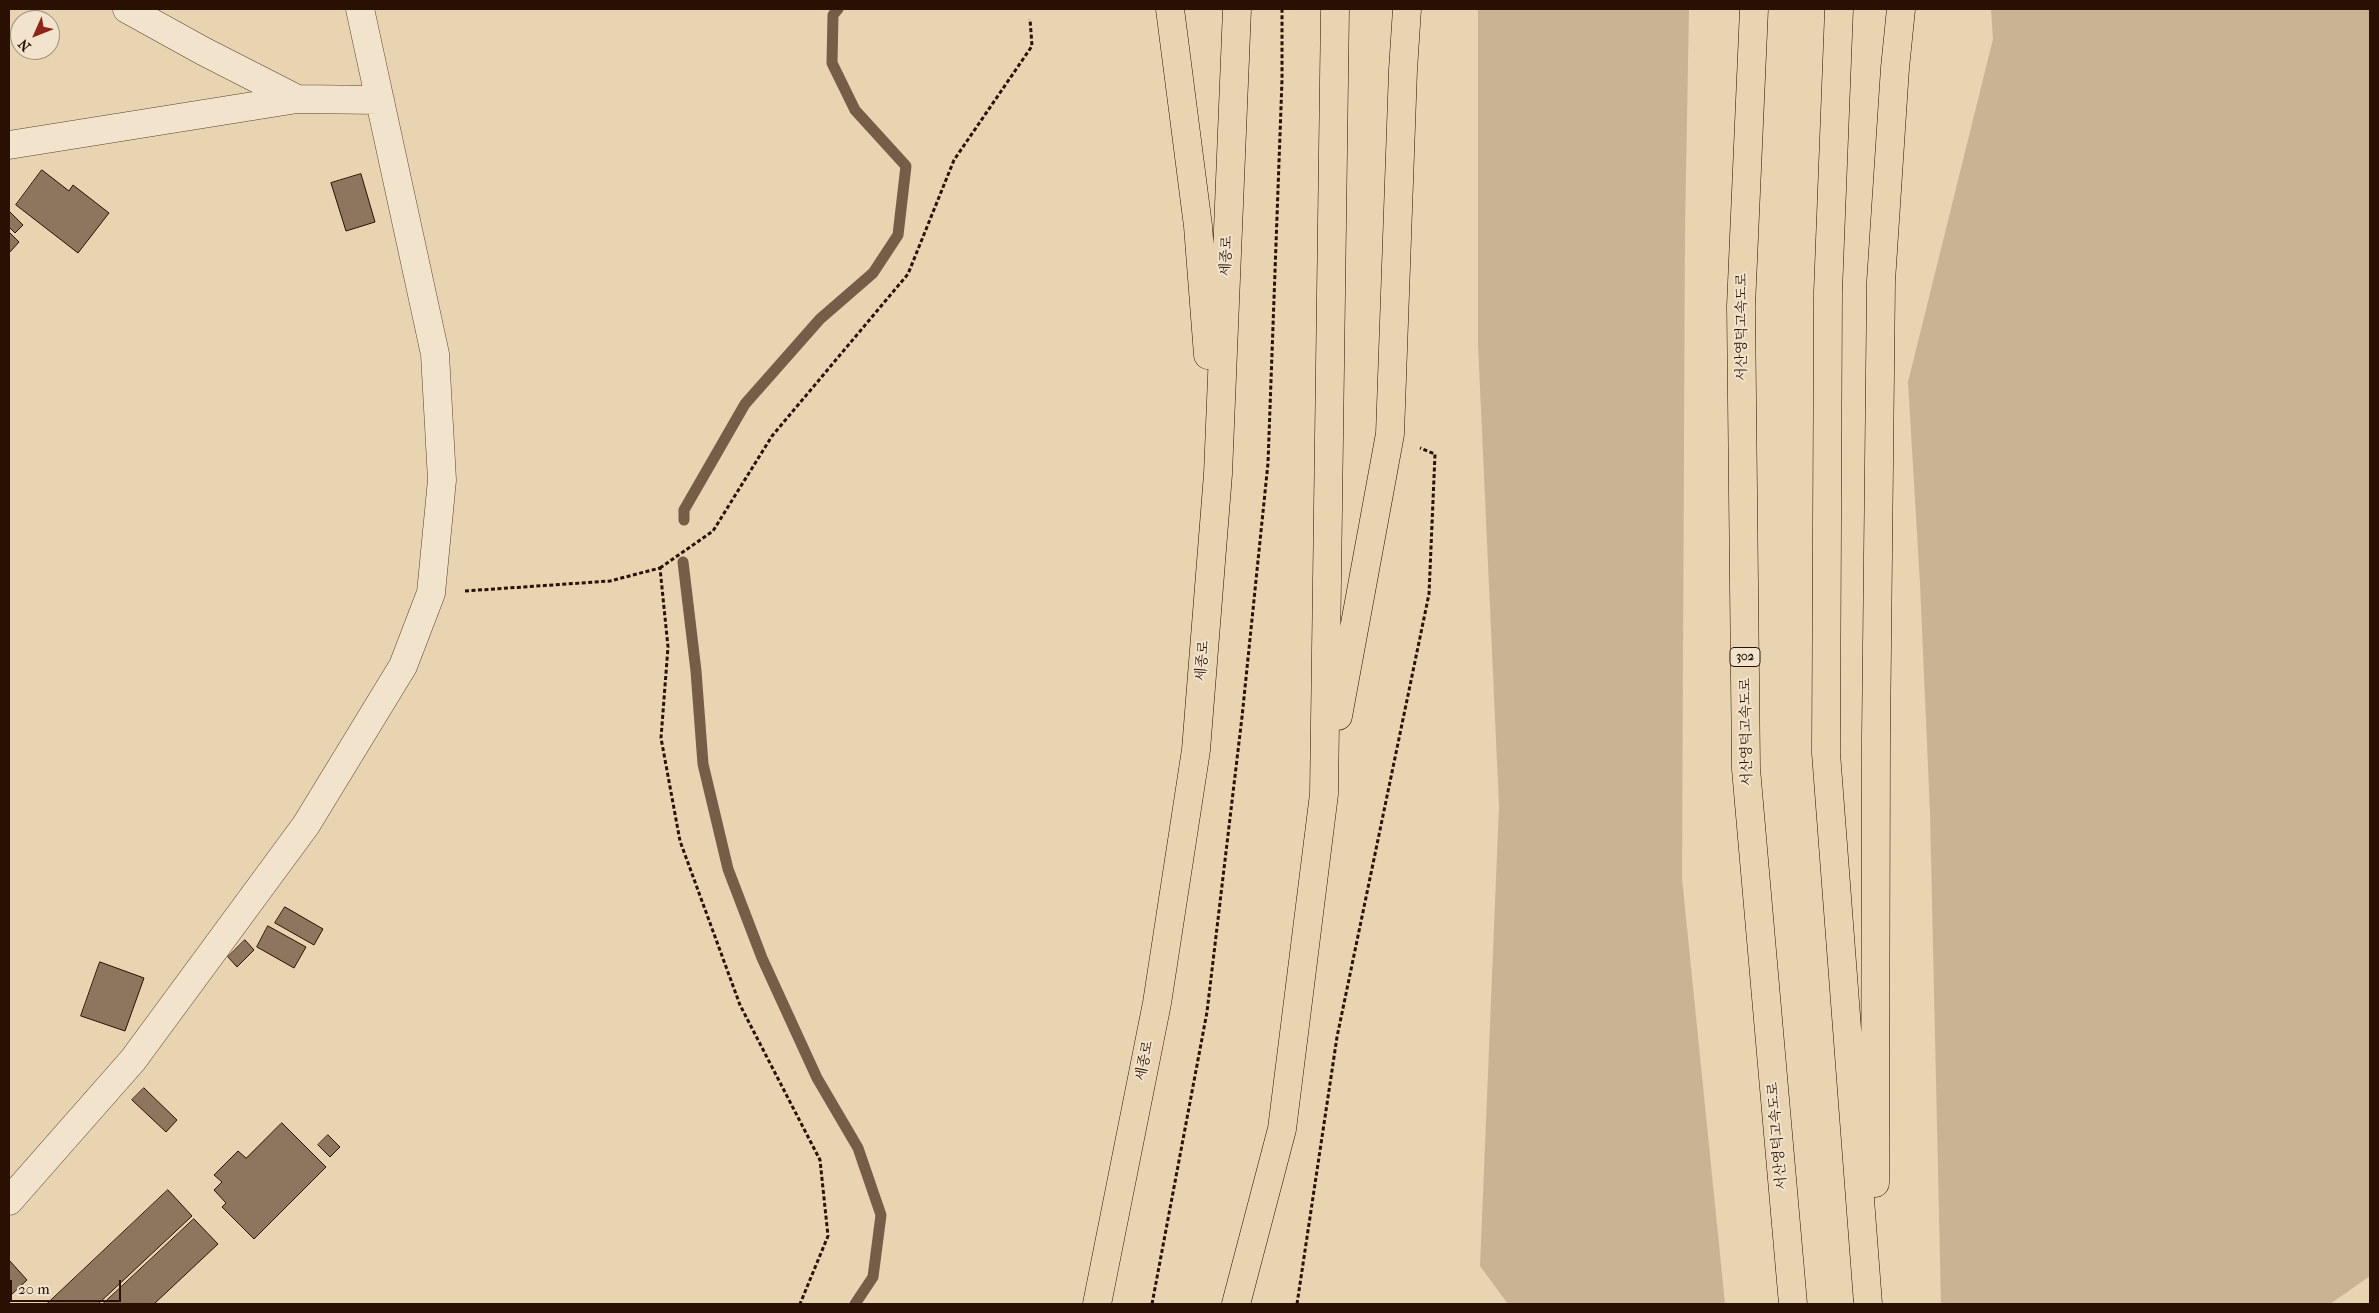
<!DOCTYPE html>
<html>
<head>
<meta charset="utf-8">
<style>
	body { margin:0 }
	#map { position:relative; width:2379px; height:1313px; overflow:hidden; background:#e9d4b1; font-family:"IM FELL French Canon",serif }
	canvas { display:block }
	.frame { position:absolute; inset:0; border:10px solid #291002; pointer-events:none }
	.north { position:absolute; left:10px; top:10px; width:50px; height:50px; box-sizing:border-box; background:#f1e3cc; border:1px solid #a18f7b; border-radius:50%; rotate:226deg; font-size:14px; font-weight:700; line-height:20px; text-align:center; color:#291002 }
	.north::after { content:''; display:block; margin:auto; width:18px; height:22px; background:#8f2418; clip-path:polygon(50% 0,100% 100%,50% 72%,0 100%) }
	.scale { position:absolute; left:10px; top:1280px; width:111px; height:22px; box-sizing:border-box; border:2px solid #291002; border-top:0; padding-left:6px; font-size:15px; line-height:18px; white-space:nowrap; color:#291002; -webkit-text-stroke:4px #f1e3cc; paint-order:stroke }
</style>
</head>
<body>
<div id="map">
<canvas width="2379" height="1313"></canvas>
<div class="frame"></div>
<div class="north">N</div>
<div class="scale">20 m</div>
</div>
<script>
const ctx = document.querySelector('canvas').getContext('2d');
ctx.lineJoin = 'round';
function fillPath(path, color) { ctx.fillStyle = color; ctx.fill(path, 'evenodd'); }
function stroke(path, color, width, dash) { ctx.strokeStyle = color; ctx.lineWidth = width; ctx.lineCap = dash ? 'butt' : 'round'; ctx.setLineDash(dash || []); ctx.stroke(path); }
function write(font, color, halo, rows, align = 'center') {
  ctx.font = font + ' "IM FELL French Canon","Noto Serif KR",serif'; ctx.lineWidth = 4; ctx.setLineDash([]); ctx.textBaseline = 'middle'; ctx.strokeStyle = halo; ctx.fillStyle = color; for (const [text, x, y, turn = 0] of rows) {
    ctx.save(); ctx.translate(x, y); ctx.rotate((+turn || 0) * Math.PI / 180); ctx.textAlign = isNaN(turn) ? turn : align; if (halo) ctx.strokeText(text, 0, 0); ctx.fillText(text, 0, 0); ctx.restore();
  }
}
fillPath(new Path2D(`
	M1478,9H1689L1685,230L1682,878L1725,1304H1508L1480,1266L1499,806L1478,344Z
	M1991,9H2370V1276L2330,1304H1941L1930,812L1920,584L1908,382L1993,39Z`), '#c8b393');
stroke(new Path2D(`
	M684,520V510L745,404L820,319L873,273L898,235L906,166L855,110L832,63L833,15L838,9
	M683,562L696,671L703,764L728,869L762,958L817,1078L858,1148L881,1215L873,1277L855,1304`), '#755d48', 11);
const building = new Path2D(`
	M42,170L69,191L73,185L109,213L78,253L16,205Z
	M361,174L375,222L346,231L331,183Z
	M9,211L23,225L15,233L9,227Z
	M9,232L19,242L9,253Z
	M285,907L323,929L314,945L275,923Z
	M268,926L306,947L294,968L257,947Z
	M245,940L254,950L237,967L228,957Z
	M100,962L144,978L125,1031L81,1016Z
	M144,1088L177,1120L166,1132L132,1100Z
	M282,1123L326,1167L254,1239L222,1207L226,1203L214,1190L222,1182L214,1175L238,1151L246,1158Z
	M328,1135L340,1147L330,1157L318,1145Z
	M168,1190L192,1216L98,1304H47Z
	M194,1219L218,1244L154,1304H103Z
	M9,1260L27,1280L9,1297Z`);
fillPath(building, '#8d765d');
stroke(building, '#291002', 1);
const minor = new Path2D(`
	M127,9L203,51L297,99
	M9,145L297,99L380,100
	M9,1201L133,1060L306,825L403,666L431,593L442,480L435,354L360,9`);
const trunk = new Path2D(`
	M1170,9L1198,226L1208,355
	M1338,716L1390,434L1403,70L1407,9
	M1097,1304L1157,1003L1196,750L1218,474L1237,9
	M1236,1304L1282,1129L1324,794L1335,9`);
const motorway = new Path2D(`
	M1754,9L1741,306L1746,769L1793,1304
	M1839,9L1828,292L1826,753L1868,1304
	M1875,1183L1876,737L1881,281L1895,68L1901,9`);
stroke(minor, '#59412e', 29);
stroke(trunk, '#291002', 29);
stroke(motorway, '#291002', 29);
stroke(new Path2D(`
	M660,568L713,531L772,436L908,274L954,160L1032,46L1030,19
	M465,591L610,581L660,568L668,647L661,738L680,841L740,1005L820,1160L828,1236L800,1304
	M1152,1304L1207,1012L1242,717L1268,463L1282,80V9
	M1297,1304L1337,1037L1429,594L1435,454L1420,448`), '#291002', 3, [4, 2.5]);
stroke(minor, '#f1e3cc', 28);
stroke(trunk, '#e9d4b1', 28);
stroke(motorway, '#e9d4b1', 28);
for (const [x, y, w] of [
	[1745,657,30]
]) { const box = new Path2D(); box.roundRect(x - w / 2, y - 9.5, w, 19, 4); ctx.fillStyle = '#f1e3cc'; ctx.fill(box); stroke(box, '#291002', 1); }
write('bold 12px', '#291002', null, [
	["302",1745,657]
]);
write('14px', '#291002', '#f1e3cc', [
	["세종로",1227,256,-88],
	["서산영덕고속도로",1743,327,-90],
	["세종로",1203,661,-85],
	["서산영덕고속도로",1747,732,-91],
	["세종로",1145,1061,-79],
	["서산영덕고속도로",1778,1136,-95]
]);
</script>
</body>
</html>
